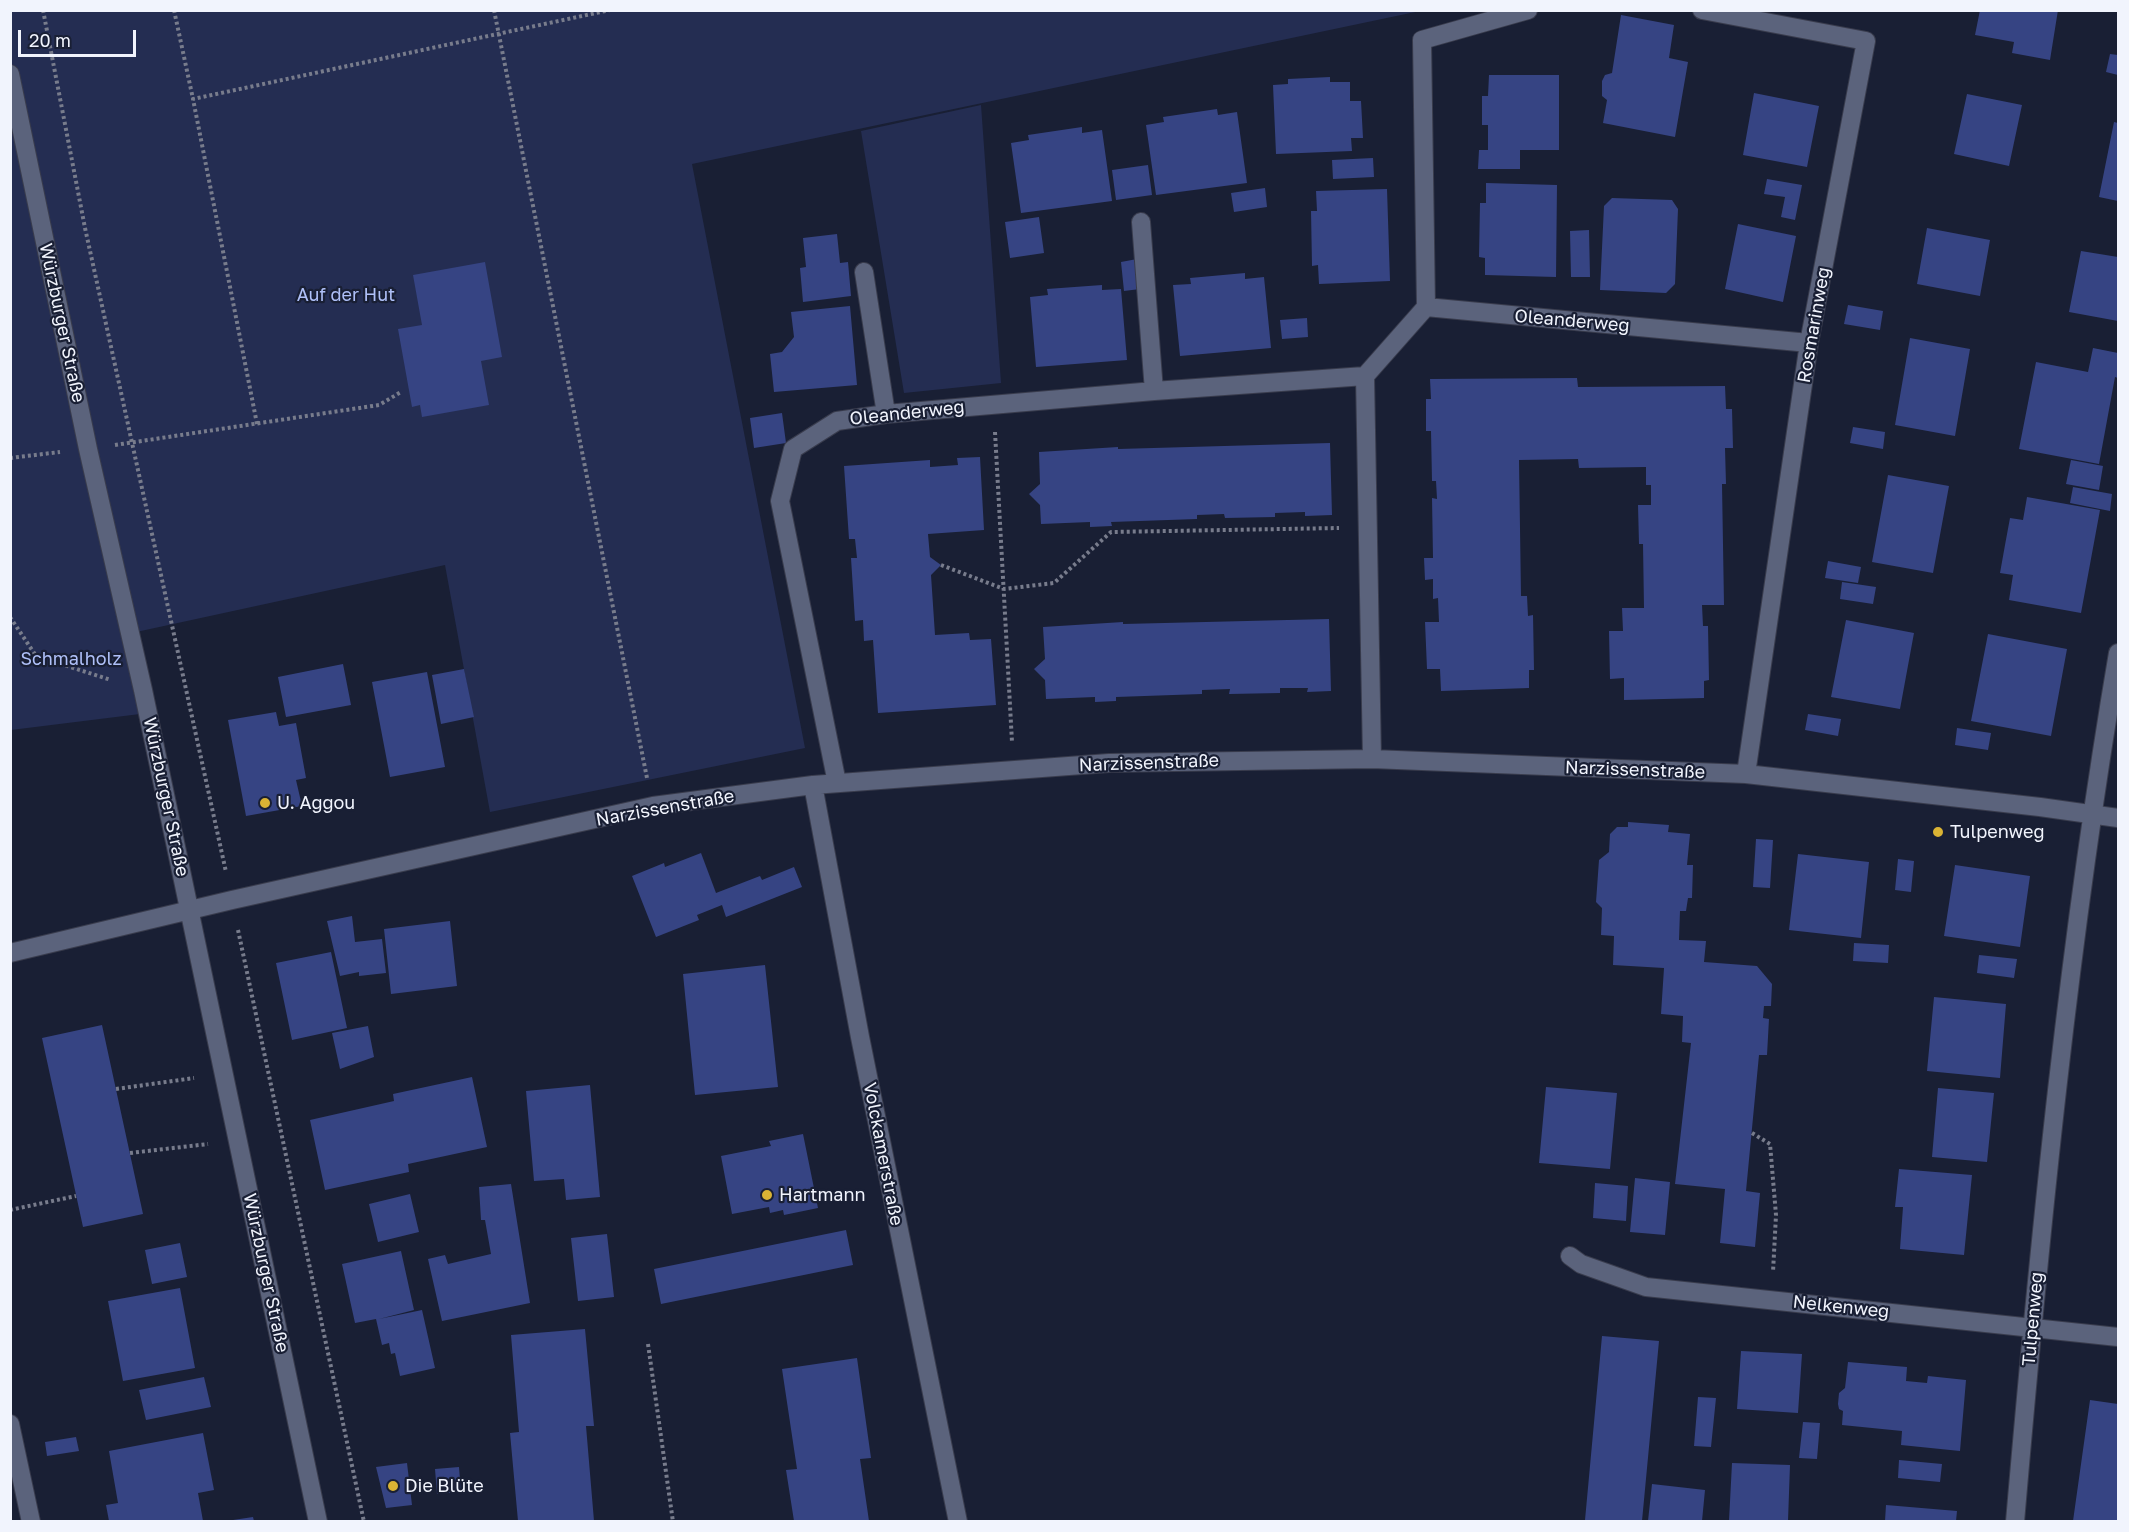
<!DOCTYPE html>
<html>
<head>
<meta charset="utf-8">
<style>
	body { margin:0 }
	#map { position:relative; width:2129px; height:1532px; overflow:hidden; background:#191f34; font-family:"Golos Text",sans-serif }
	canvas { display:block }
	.frame { position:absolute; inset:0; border:12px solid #f1f4fd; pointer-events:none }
	.scale { position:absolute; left:18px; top:30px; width:118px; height:27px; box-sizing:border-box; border:3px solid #f1f4fd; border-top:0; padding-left:8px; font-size:18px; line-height:21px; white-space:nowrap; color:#f1f4fd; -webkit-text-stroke:4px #191f34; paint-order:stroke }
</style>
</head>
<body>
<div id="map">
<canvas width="2129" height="1532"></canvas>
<div class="frame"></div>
<div class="scale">20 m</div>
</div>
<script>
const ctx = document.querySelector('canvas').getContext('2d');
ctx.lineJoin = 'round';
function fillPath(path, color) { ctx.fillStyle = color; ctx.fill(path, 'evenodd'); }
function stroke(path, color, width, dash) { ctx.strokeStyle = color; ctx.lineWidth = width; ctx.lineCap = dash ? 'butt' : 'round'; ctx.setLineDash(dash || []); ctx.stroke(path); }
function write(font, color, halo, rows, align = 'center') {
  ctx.font = font + ' "Golos Text",sans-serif'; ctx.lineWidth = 4.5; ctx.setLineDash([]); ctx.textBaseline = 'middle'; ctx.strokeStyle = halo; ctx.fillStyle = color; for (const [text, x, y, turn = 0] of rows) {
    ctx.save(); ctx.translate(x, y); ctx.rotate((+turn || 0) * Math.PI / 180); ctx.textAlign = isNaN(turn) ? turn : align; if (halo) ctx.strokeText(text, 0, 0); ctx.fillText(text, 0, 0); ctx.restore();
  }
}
fillPath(new Path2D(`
	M10,11H1420L692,164L805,748L490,812L445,565L127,634L140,714L11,730Z
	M981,105L1001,383L904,393L861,131Z`), '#242d52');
fillPath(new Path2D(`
	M1980,10H2058L2050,60L2012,53L2014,42L1975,35Z
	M1621,15L1674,25L1669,58L1688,62L1675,137L1603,123L1607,100L1602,96V81L1605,75L1612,73Z
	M2110,54L2118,55V75L2106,72Z
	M1489,75H1559V150H1520V169H1478L1479,150H1488V125H1482V96H1488Z
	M1330,77V82H1350V101H1361L1363,138H1351L1352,151L1276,154L1273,85L1288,84V79Z
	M1754,93L1819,106L1807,167L1743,155Z
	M1967,94L2022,105L2009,166L1954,154Z
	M1217,109L1218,115L1237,112L1247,183L1156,195L1146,125L1164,122L1163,117Z
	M2114,122L2118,123V201L2099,197Z
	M1082,127V133L1102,130L1112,201L1021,213L1011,143L1029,140L1028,135Z
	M1373,158L1374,177L1333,179L1332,160Z
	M1148,165L1152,195L1116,200L1112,170Z
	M1767,179L1802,185L1795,220L1781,217L1785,197L1764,194Z
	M1486,183L1557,185L1556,277L1485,275V258L1479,257L1480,203H1486Z
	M1265,188L1267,207L1234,212L1231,193Z
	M1387,189L1390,281L1319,284L1318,265L1312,266L1311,211H1317L1316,191Z
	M1612,198L1672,200L1678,209L1675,284L1666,293L1600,290L1604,206Z
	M1039,217L1044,253L1010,258L1005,222Z
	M1738,224L1796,236L1783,302L1725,289Z
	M1927,228L1990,240L1980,296L1917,284Z
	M1589,230L1590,277H1571L1570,231Z
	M837,234L840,263L848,262L851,296L803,302L800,268L806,267L803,238Z
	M2081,251L2118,257V321L2069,312Z
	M1137,259L1140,289L1124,291L1121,262Z
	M485,262L502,357L481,361L489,405L422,417L420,405L412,407L398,329L422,325L413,275Z
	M1245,273V279L1264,277L1271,348L1180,356L1173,285L1191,284L1190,278Z
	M1102,285V290L1121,289L1127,360L1036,367L1030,297L1048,295L1047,289Z
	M1848,305L1883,311L1880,330L1844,324Z
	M850,306L857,385L774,392L770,354L782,352L794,337L791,312Z
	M1307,318L1308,337L1282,339L1280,320Z
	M1910,338L1970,349L1955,436L1895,425Z
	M2093,348L2118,353V378L2115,377L2099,464L2019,449L2036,362L2088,372Z
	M1577,378L1578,387L1725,386L1726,409H1732L1733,448H1725L1726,484H1722L1724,605H1702L1703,626H1708L1709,680L1704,681V698L1624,700V678L1610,679L1609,631H1623L1622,608H1644L1643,544H1639L1638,505H1651V485H1646V467L1579,468L1578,459L1519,460L1521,596H1527L1528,616L1533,615L1534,670H1529V688L1441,691L1440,669H1427L1425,622H1439L1438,598L1433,599V579L1425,580L1424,558H1433L1432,498L1437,499L1436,481H1432L1431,431H1426V399H1431L1430,379Z
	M782,413L786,443L754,448L750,418Z
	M1853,427L1885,432L1883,449L1850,443Z
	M1330,443L1332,515L1305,516V512L1275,513V517L1225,518L1224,514L1197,515V519L1111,522L1112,526L1090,527V522L1041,524L1040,505L1029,494L1040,484L1039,452L1118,447V449Z
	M980,457L984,530L928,534L930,557L941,565L931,575L935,635L969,633L970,640L991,639L996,705L878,713L873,640L864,641L863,620L855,621L851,558H857L855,539H849L844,466L930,460V467L958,465L957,458Z
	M2071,460L2103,466L2099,490L2066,484Z
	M1888,475L1949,486L1933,573L1872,562Z
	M2073,487L2112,494L2110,511L2070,503Z
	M2027,497L2100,510L2081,613L2009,600L2013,575L2000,573L2005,545L2010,518L2023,520Z
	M1828,561L1861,567L1858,583L1825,578Z
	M1842,582L1876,587L1873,604L1840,599Z
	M1329,619L1331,691L1307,692L1308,688H1280V693L1229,694L1230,689L1202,690V694L1116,697V701L1095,702V697L1046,699L1045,680L1034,669L1045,659L1043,627L1123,622V624Z
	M1846,620L1914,633L1900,709L1831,697Z
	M1988,634L2067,649L2051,736L1971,721Z
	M343,664L351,705L286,717L278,677Z
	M464,669L474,717L441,724L432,675Z
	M427,672L445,767L390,777L372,682Z
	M276,712L279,726L296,723L306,778L296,780L302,806L246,816L228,720Z
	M1808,714L1841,719L1838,736L1805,730Z
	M1957,728L1991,733L1988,750L1955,745Z
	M1628,822L1669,825L1668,832L1690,834L1687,865H1693L1692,898H1688L1686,911H1680L1679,940L1706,941L1704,962L1757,966L1772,984L1771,1006H1764L1763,1018L1769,1019L1767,1055H1759L1746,1191L1760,1193L1755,1247L1720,1243L1725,1189L1675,1184L1691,1043L1682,1042L1683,1016L1661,1014L1664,968L1613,965L1614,936L1601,935L1602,908L1596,902L1599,860L1609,852L1610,834L1617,827H1628Z
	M1756,839L1773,840L1770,888L1753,887Z
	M701,853L716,893L760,876L762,880L794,867L802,887L726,917L722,905L697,915L699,920L656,937L632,876L664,863L665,867Z
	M1798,854L1869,862L1861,938L1789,930Z
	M1898,859L1914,861L1911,892L1895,890Z
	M1955,865L2030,876L2020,947L1944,936Z
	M352,916L355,942L382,939L386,973L359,976V972L340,976L327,921Z
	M450,921L457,986L391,994L384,929Z
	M1854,943L1889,945L1888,963L1853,961Z
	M331,952L347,1028L292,1040L276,963Z
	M1979,955L2017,959L2014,978L1977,973Z
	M765,965L778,1087L695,1095L683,974Z
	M1934,997L2006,1004L2000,1078L1927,1071Z
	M102,1025L143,1214L83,1227L42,1038Z
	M368,1026L374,1057L340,1069L332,1033Z
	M472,1077L487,1147L408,1164L409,1172L325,1190L310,1120L394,1101L393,1094Z
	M590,1085L600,1197L566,1200L564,1179L534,1181L526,1091Z
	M1546,1087L1617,1093L1610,1169L1539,1163Z
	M1938,1088L1994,1093L1987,1162L1932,1157Z
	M803,1134L818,1208L784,1215L783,1210L770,1213L769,1207L732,1214L721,1156L771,1146L769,1141Z
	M1899,1169L1972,1175L1964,1255L1900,1249L1903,1207H1895Z
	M1635,1178L1670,1182L1665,1235L1630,1232Z
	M1595,1183L1628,1186L1626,1221L1593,1218Z
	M511,1184L530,1303L442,1321L428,1259L445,1255L448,1264L491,1254L485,1220H481L479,1187Z
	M410,1194L419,1232L378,1242L369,1204Z
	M846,1230L853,1265L661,1304L654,1269Z
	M607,1234L614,1297L578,1301L571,1238Z
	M180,1243L187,1277L152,1284L145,1250Z
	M401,1251L414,1310L379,1319L422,1310L435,1368L400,1376L395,1353L391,1354L389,1343L382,1345L376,1319L355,1323L342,1264Z
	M180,1288L195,1368L123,1381L108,1301Z
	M585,1329L594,1426H586L594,1521H518L510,1433L519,1432L511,1335Z
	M1602,1336L1659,1341L1642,1521L1585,1520Z
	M1741,1351L1802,1354L1798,1413L1737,1409Z
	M857,1358L871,1458L860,1459L869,1521H794L786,1470L797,1469L782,1369Z
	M1848,1362L1907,1367L1906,1381L1927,1383L1928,1376L1966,1380L1960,1451L1901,1445L1902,1431L1842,1425L1843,1411L1839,1409L1838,1404L1839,1393L1845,1388Z
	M204,1377L211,1407L146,1420L139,1390Z
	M1698,1397L1716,1398L1711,1447L1694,1446Z
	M2090,1400L2118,1404V1521H2073Z
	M1803,1422L1820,1423L1817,1459L1799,1458Z
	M203,1433L214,1490L198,1493L203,1521H109L106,1505L118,1503L109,1451Z
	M76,1437L79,1451L47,1456L45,1442Z
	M1899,1460L1942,1464L1940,1482L1898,1478Z
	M407,1463L412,1505L386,1508L376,1467Z
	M1732,1463L1790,1465L1788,1521H1729Z
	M459,1467L461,1492L437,1494L435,1469Z
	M1652,1484L1705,1490L1702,1521H1648Z
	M1886,1505L1957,1511L1956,1521H1885Z
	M253,1517L254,1521H233V1520Z`), '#364483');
const minor = new Path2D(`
	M1702,10L1866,41L1809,343L1746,774
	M10,74L88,449L143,690L318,1522
	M1141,222L1154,391
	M864,272L886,414
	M1426,307L1422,40L1528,10
	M1365,376L1372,759
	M837,783L780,501L793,449L837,421L886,414L1154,391L1365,376L1426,307L1809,343
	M813,785L860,1037L958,1522
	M10,953L232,900L653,806L813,785L1109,763L1372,759L1746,774L2040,807L2118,818
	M1570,1256L1581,1264L1646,1287L2118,1337
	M10,1424L31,1522
	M2015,1522C2040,1231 2069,940 2118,653`);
stroke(minor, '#393c4d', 20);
stroke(new Path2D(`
	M43,10L85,228L226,872
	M174,10L193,99
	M494,10L647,778
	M257,424L193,99L610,10
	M995,432L1012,742
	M115,445L379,405L401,392
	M10,458L60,452
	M941,565L1004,589L1054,583L1111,532L1339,528
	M10,617L36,656L111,680
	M238,930L364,1522
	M116,1089L194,1078
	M1752,1133L1770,1144L1776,1215L1773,1272
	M130,1153L208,1144
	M10,1210L76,1196
	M648,1344L673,1522`), '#787c8c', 4, [3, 3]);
stroke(minor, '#5b637c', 18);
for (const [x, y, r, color] of [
	[265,803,6,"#dab334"],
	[1938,832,6,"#dab334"],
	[767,1195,6,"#dab334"],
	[393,1486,6,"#dab334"]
]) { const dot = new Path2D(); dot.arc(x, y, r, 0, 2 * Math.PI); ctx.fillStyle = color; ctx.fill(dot); stroke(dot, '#191f34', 2); }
write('18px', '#afc0f8', '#191f34', [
	["Auf der Hut",346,295],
	["Schmalholz",71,659]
]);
write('18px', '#f1f4fd', '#191f34', [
	["Oleanderweg",1572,321,5],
	["Würzburger Straße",62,323,78],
	["Rosmarinweg",1814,325,-80],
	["Oleanderweg",907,413,-6],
	["Narzissenstraße",1149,763,-2],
	["Narzissenstraße",1635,770,2],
	["Würzburger Straße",166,797,78],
	["Narzissenstraße",665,808,-10],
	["Volckamerstraße",883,1154,79],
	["Würzburger Straße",266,1273,78],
	["Nelkenweg",1841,1307,6],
	["Tulpenweg",2033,1319,-85]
]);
write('18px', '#f1f4fd', '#191f34', [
	["U. Aggou",277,803],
	["Tulpenweg",1950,832],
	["Hartmann",779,1195],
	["Die Blüte",405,1486]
], 'left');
</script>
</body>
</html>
